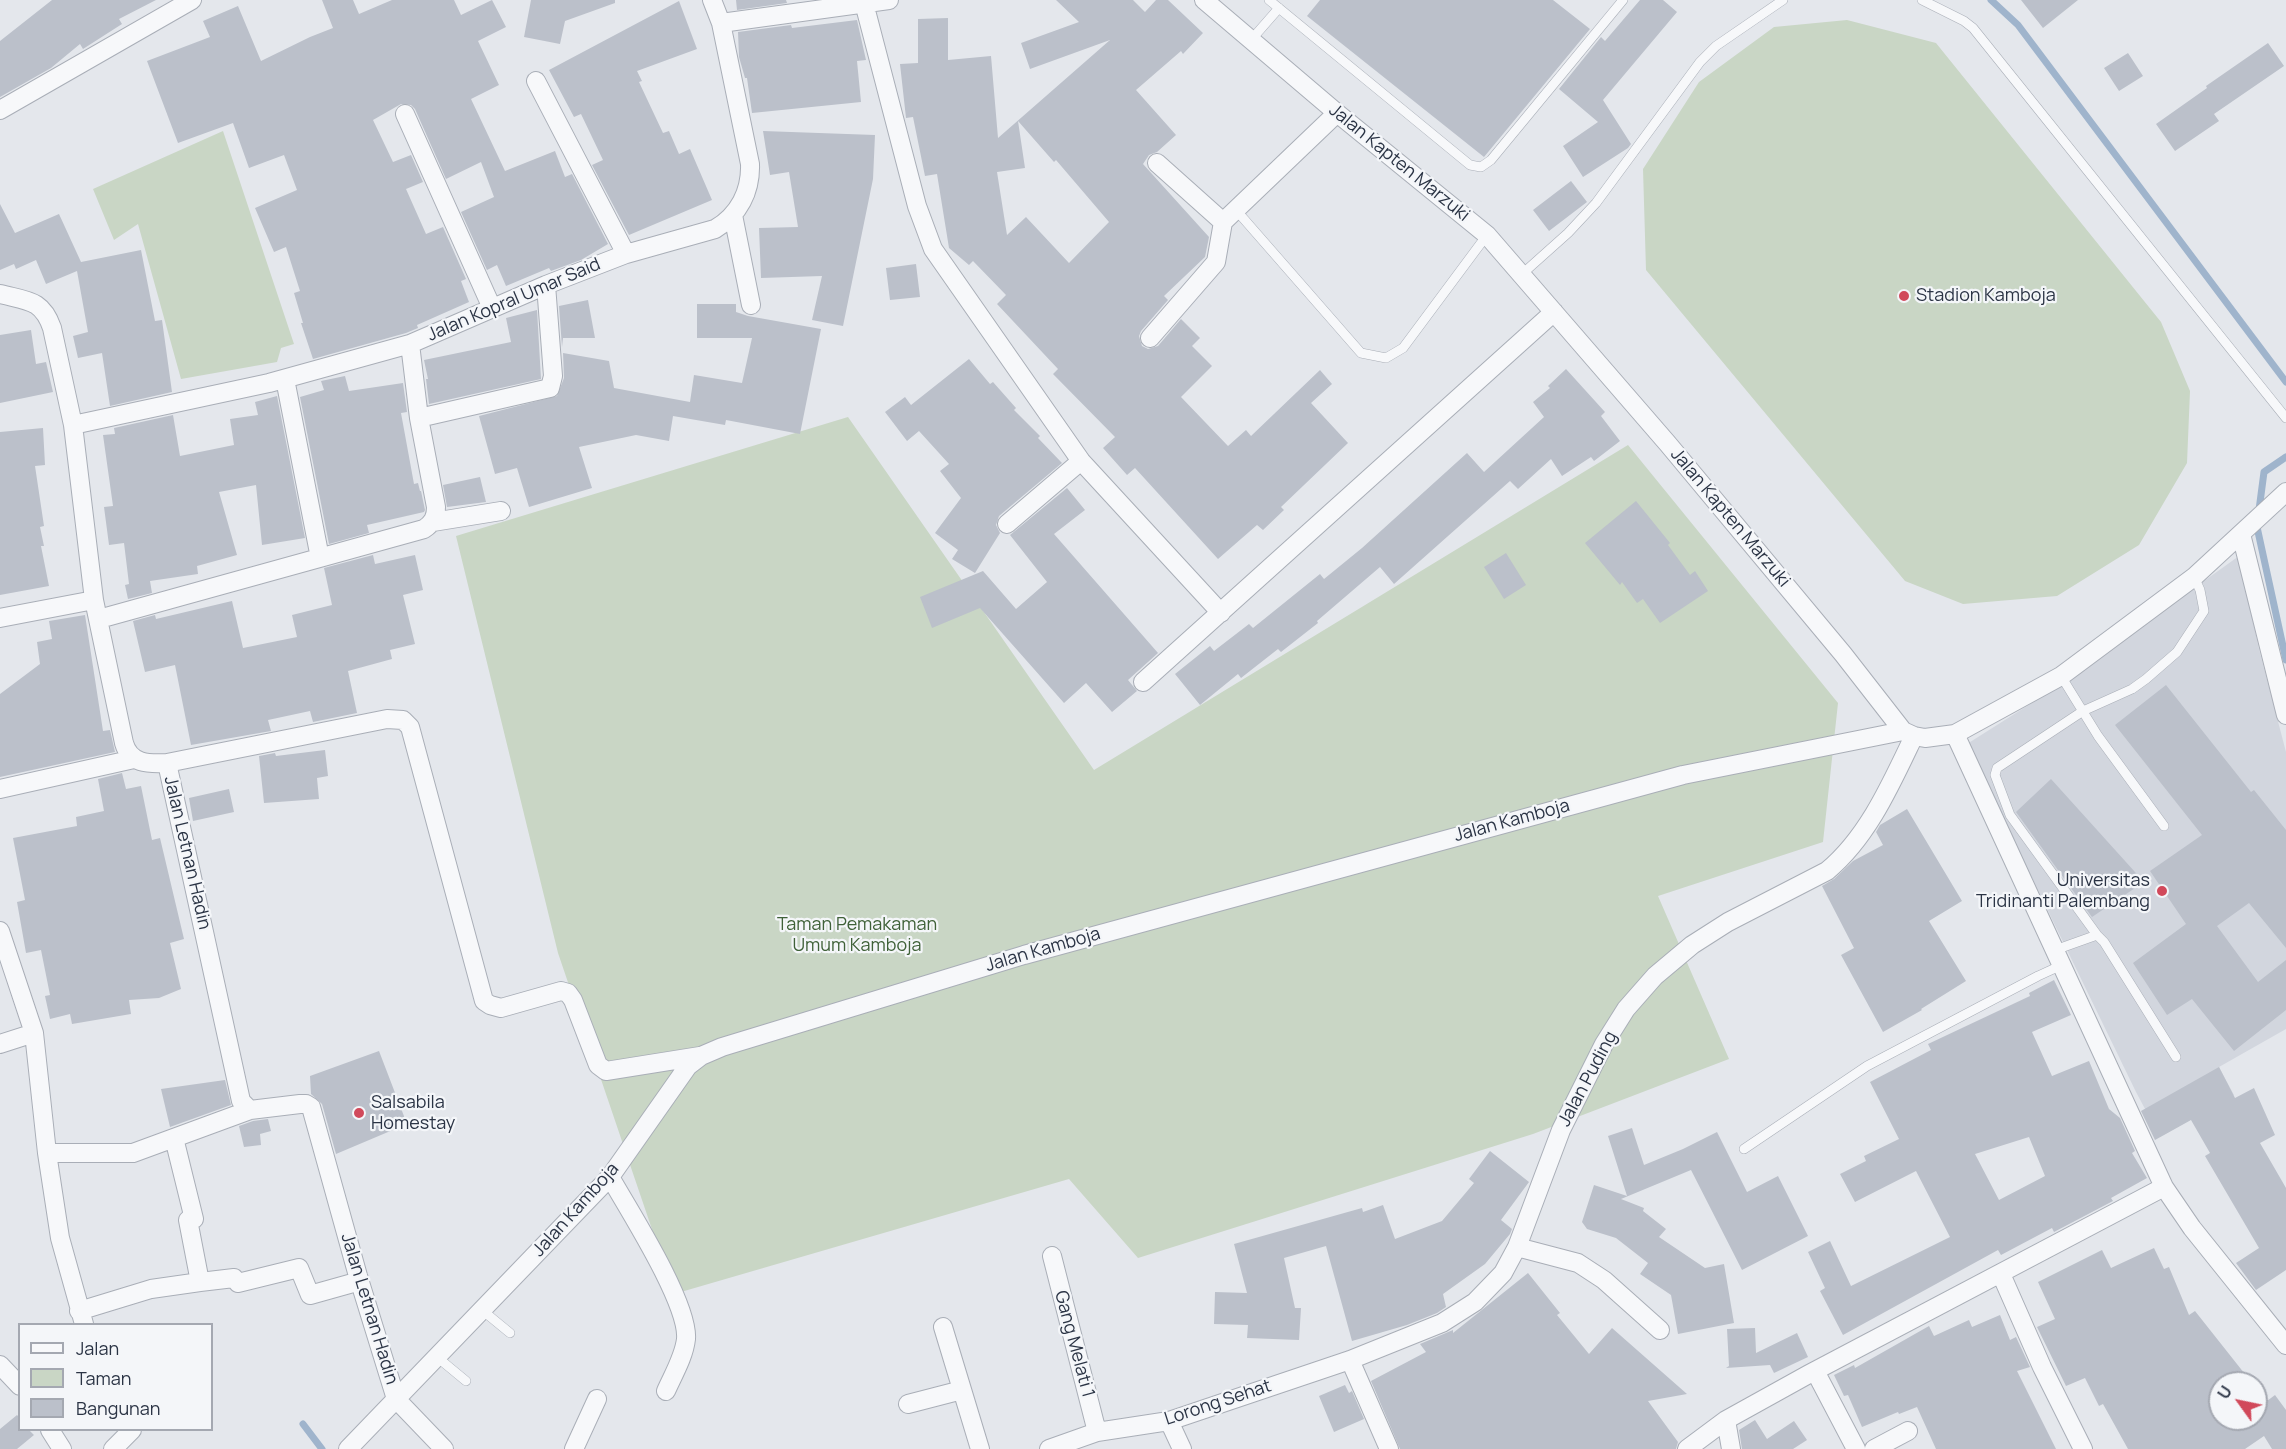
<!DOCTYPE html>
<html>
<head>
<meta charset="utf-8">
<style>
	body { margin:0 }
	#map { position:relative; width:2286px; height:1449px; overflow:hidden; background:#e4e7ec; font-family:Manrope,sans-serif }
	canvas { display:block }
	.legend { position:absolute; left:18px; top:1323px; width:195px; height:108px; box-sizing:border-box; background:#f4f6f9; border:2px solid #a4a8b1; margin:0; padding:8px 10px; list-style:none; font-size:18px; color:#2b3445 }
	.legend li { display:flex; align-items:center; gap:12px; height:30px }
	.legend b { width:30px; border:2px solid #a4a8b1 }
	.north { position:absolute; left:2208px; top:1371px; width:60px; height:60px; box-sizing:border-box; background:#f4f6f9; border:2px solid #a4a8b1; border-radius:50%; rotate:303deg; font-size:16px; font-weight:700; line-height:24px; text-align:center; color:#2b3445 }
	.north::after { content:''; display:block; margin:auto; width:21px; height:27px; background:#d1495b; clip-path:polygon(50% 0,100% 100%,50% 72%,0 100%) }
</style>
</head>
<body>
<div id="map">
<canvas width="2286" height="1449"></canvas>
<ul class="legend">
<li><b style="height:8px;background:#f7f8fa"></b>Jalan</li>
<li><b style="height:16px;background:#c9d6c5"></b>Taman</li>
<li><b style="height:16px;background:#bbc0ca"></b>Bangunan</li>
</ul>
<div class="north">U</div>
</div>
<script>
const ctx = document.querySelector('canvas').getContext('2d');
ctx.lineJoin = 'round';
function fillPath(path, color) { ctx.fillStyle = color; ctx.fill(path, 'evenodd'); }
function stroke(path, color, width, dash) { ctx.strokeStyle = color; ctx.lineWidth = width; ctx.lineCap = dash ? 'butt' : 'round'; ctx.setLineDash(dash || []); ctx.stroke(path); }
function write(font, color, halo, rows, align = 'center') {
  ctx.font = font + ' Manrope,sans-serif'; ctx.lineWidth = 4.5; ctx.setLineDash([]); ctx.textBaseline = 'middle'; ctx.strokeStyle = halo; ctx.fillStyle = color; for (const [text, x, y, turn = 0] of rows) {
    ctx.save(); ctx.translate(x, y); ctx.rotate((+turn || 0) * Math.PI / 180); ctx.textAlign = isNaN(turn) ? turn : align; if (halo) ctx.strokeText(text, 0, 0); ctx.fillText(text, 0, 0); ctx.restore();
  }
}
fillPath(new Path2D(`
	M2239,556L2259,649L2286,752V1029L2219,1067L2234,1095L2160,1137L2136,1092L1967,744L2046,694Z`), '#d2d6de');
fillPath(new Path2D(`
	M1847,20L1936,43L2161,322L2190,391L2187,463L2139,545L2057,596L1963,604L1905,581L1646,270L1643,169L1699,82L1774,27Z
	M223,131L294,344L281,348L277,362L181,379L138,224L114,240L93,189Z
	M848,417L1094,770L1628,445L1838,703L1823,842L1658,896L1729,1059L1533,1134L1138,1258L1069,1179L674,1294L558,953L456,536Z`), '#c9d6c5');
stroke(new Path2D(`
	M1991,0L2018,25L2286,382
	M2259,510L2264,472L2286,457
	M2258,521L2257,527L2286,660
	M303,1424L322,1449`), '#9fb4cc', 7);
fillPath(new Path2D(`
	M52,0H156L119,19L122,24L83,49L80,44L51,68L0,97V41Z
	M322,0H353L359,14L392,0H454L461,15L492,0L506,27L478,41L499,85L471,99L505,171L555,151L565,177L572,174L608,244L581,260L551,271L549,268L506,286L497,265L487,270L461,212L494,197L481,162L446,179L415,109L411,105L401,104L373,120L393,162L411,155L423,182L406,189L426,234L443,227L466,279L461,281L469,302L417,325L418,328L406,333L313,359L301,323H303L294,293L300,291L286,247L274,252L255,208L297,190L284,155L249,168L233,123L178,143L147,61L210,37L203,21L238,6L261,61L310,37L333,28Z
	M531,0H615V3L565,21L560,44L524,37Z
	M736,0H786L787,3L737,10Z
	M1056,0H1133L1145,12L1156,0H1168L1203,33L1183,54L1181,51L1136,90L1176,135L1157,152L1149,155L1143,164L1209,237L1205,257L1164,296L1168,300L1141,331L1139,336L1142,346L1148,349L1158,346L1181,319L1200,338L1192,346L1212,366L1181,397L1228,446L1246,430L1251,436L1320,370L1332,384L1311,403L1348,443L1281,507L1284,510L1263,530L1257,525L1218,559L1135,468L1127,475L1103,448L1115,437L1053,374L1058,369L997,304L1006,295L973,261L969,265L949,248L937,174L925,176L913,117L906,118L900,64L918,63V19L948,18V60L991,56L998,138L1110,40L1030,69L1021,43L1079,22ZM1018,121L1054,162L1056,160L1109,222L1069,263L1026,217L1007,235L997,172L1025,168Z
	M1320,0H1553L1590,29L1484,157L1307,16Z
	M1640,0H1663L1677,12L1603,100L1631,144L1628,148L1583,177L1563,146L1598,122L1559,89L1601,37L1605,41Z
	M2021,0H2078L2043,28Z
	M679,1L697,49L637,71L642,81L639,82L663,133L669,131L679,154L690,149L712,200L629,235L592,165L603,160L581,114L574,117L549,70Z
	M857,20L866,60L857,61L861,102L752,113L747,78H745L739,57L738,32L791,25L792,28Z
	M2268,43L2284,66L2214,114L2219,121L2175,151L2156,124L2207,88L2206,86Z
	M2128,53L2143,76L2119,91L2104,68Z
	M763,131L875,135L873,179L843,326L812,320L822,276L761,278L759,228L798,227L789,172L770,175Z
	M1571,181L1587,202L1549,231L1533,210Z
	M0,204L15,233L59,214L81,262L141,250L155,321L162,320L172,392L110,406L102,353L78,358L73,336L88,332L77,271L46,284L36,260L16,269L14,264L0,270Z
	M916,264L920,297L890,300L886,268Z
	M588,300L595,338H563L562,347L559,306Z
	M697,304H736V312L748,316L821,329L800,434L726,420L725,425L673,416L669,441L636,435L579,447L592,488L529,507L517,468L495,474L479,416L557,396L564,378L563,353L609,361L614,388L690,402L694,375L742,383L752,338H697Z
	M537,310L541,379L429,404L426,379H428L424,360L511,342L506,318Z
	M31,330L36,364L46,362L53,392L0,403V335Z
	M969,359L990,384L993,382L1016,408L1014,410L1040,436L1038,438L1062,463L999,516L996,525L1000,533L975,573L952,559L958,550L935,533L961,498L940,471L949,464L919,431L907,441L885,412L905,397L911,405Z
	M1566,369L1605,412L1601,416L1620,441L1594,461L1591,457L1562,476L1551,459L1518,489L1510,481L1394,584L1380,567L1317,621L1318,623L1281,652L1278,649L1241,678L1238,674L1200,705L1175,674L1210,646L1214,651L1249,624L1253,628L1320,574L1324,579L1362,548L1467,453L1484,472L1544,417L1533,402L1550,388L1548,386Z
	M345,376L349,391L403,383L407,412L401,413L414,484L418,483L420,491H421L425,510L424,512L367,525L369,533L329,544L300,397L324,390L321,381Z
	M277,396L305,538L262,545L256,485L219,492L237,555L197,566L198,574L150,581L152,593L128,599L125,585L129,584L124,543L109,545L104,507L113,506L103,435L115,434L114,428L173,415L180,456L234,445L230,419L258,415L255,402Z
	M43,428L45,465L35,466L44,526L40,527L44,546H41L49,586L0,595V432Z
	M480,477L486,502L447,507L443,485Z
	M1067,488L1085,510L1054,534L1158,653L1128,680L1137,691L1112,712L1086,683L1064,703L980,608L932,628L920,597L983,571L1016,609L1047,582L1010,535Z
	M1636,501L1670,543L1668,545L1690,575L1695,571L1708,591L1660,623L1643,599L1637,603L1622,582L1620,585L1585,543Z
	M1506,553L1526,585L1504,599L1484,567Z
	M373,555L375,564L415,555L423,590L403,595L415,644L390,650L392,659L348,671L357,713L313,722L310,711L268,720L271,731L191,745L175,665L145,672L133,621L155,615L156,619L232,601L243,648L297,637L292,615L332,605L324,568Z
	M85,615L103,731L110,730L115,752L0,777V694L40,664L37,642L52,639L49,621Z
	M2166,685L2251,792L2254,790L2286,830V948L2249,903L2217,926L2258,982L2286,960V1010L2234,1051L2192,999L2167,1015L2133,963L2186,924L2150,871L2202,835L2115,725Z
	M325,750L328,776L317,778L319,799L264,803L259,756L275,753L276,756Z
	M122,773L126,789L141,786L152,840L160,838L184,939L170,943L181,989L159,998L129,1000L131,1014L72,1024L70,1014L50,1019L45,996L50,995L41,950L26,953L17,902L25,900L13,838L77,826L76,817L104,811L98,779Z
	M2051,779L2144,882L2092,917L2016,812Z
	M229,789L234,812L193,821L189,798Z
	M1907,809L1962,901L1929,921L1966,981L1921,1009L1922,1010L1883,1032L1841,955L1854,948L1822,886L1834,879L1853,861L1883,845L1876,832L1880,825Z
	M2054,980L2071,1015L2032,1032L2052,1076L2089,1061L2109,1109L2120,1118L2135,1151L2132,1153L2147,1178L2111,1198L2113,1201L2054,1232L2052,1228L2001,1255L1998,1250L1843,1335L1820,1291L1825,1288L1808,1252L1830,1241L1851,1286L1950,1237L1916,1171L1855,1202L1840,1174L1866,1161L1864,1156L1899,1139L1870,1082L1931,1050L1928,1044L2030,996L2029,993ZM2029,1137L2045,1176L1999,1200L1975,1154Z
	M379,1051L407,1124L336,1154L322,1104L311,1094L310,1076Z
	M2219,1067L2235,1098L2254,1088L2275,1135L2260,1143L2286,1188V1270L2256,1290L2236,1263L2259,1248L2205,1156L2210,1153L2191,1120L2155,1140L2141,1111Z
	M225,1080L231,1105L170,1127L161,1089Z
	M268,1119L271,1131L260,1134L261,1145L244,1147L239,1126L253,1121Z
	M1632,1128L1644,1165L1683,1149L1717,1132L1747,1192L1778,1176L1808,1236L1742,1270L1691,1170L1621,1199L1644,1208L1643,1211L1666,1229L1659,1237L1705,1268L1724,1264L1734,1323L1678,1334L1671,1295L1640,1274L1648,1263L1616,1238L1587,1229L1582,1222L1594,1185L1627,1196L1608,1136Z
	M1490,1151L1529,1182L1501,1220L1512,1229L1510,1234L1485,1264L1443,1294L1446,1307L1437,1313L1407,1325L1352,1341L1326,1246L1284,1258L1295,1308H1301L1299,1340L1247,1338L1248,1325L1214,1324L1215,1292L1247,1293L1234,1244L1362,1208L1363,1212L1383,1205L1395,1239L1442,1221L1474,1183L1469,1179Z
	M2154,1248L2164,1269L2169,1267L2189,1315L2195,1311L2252,1383H2220V1419H2256V1388L2267,1401L2275,1395L2286,1410V1449H2272L2264,1436L2245,1449H2128L2103,1404L2099,1406L2085,1378L2066,1386L2037,1327L2055,1319L2038,1282L2102,1250L2111,1268Z
	M1528,1273L1560,1313L1557,1315L1589,1354L1612,1328L1687,1394L1648,1401L1678,1442L1676,1449H1400L1371,1381L1426,1352L1420,1344L1453,1330V1333Z
	M2000,1315L2010,1340L2016,1337L2030,1367L2017,1371L2056,1449H1936L1917,1407L1899,1414L1898,1412L1862,1427L1848,1395L1844,1396L1834,1375L1854,1365L1855,1368L1929,1326L1934,1336L1969,1320L1972,1327Z
	M1755,1328L1756,1353L1797,1333L1808,1357L1774,1373L1770,1365L1726,1368L1729,1366L1727,1329Z
	M1345,1385L1349,1393L1352,1391L1364,1419L1334,1432L1319,1396Z
	M17,1415L20,1418V1430H29L34,1435L17,1449H0V1429Z
	M1755,1420L1767,1439L1794,1421L1807,1440L1793,1449H1742L1739,1430Z`), '#bbc0ca');
const service = new Path2D(`
	M1269,0L1470,165L1481,167L1491,160L1623,0
	M1922,0L1964,21L1973,28L2286,418
	M1251,40L1279,8
	M1236,210L1361,353L1386,358L1403,348L1487,235
	M1521,275L1568,233L1596,203L1700,62L1716,46L1783,0
	M2061,676L2098,736L2164,826
	M2097,935L2010,815L1995,775L1997,768L2083,711L2132,689L2146,679L2177,652L2204,611L2200,590L2194,577
	M2055,950L2097,935L2104,942L2176,1057
	M1744,1149L1867,1066L2038,976L2062,965
	M482,1310L510,1333
	M437,1357L466,1381`);
const minor = new Path2D(`
	M1204,0L1337,113L1487,235L1668,444L1843,654L1903,731L1914,736L1925,738L1955,734L2061,676L2194,577L2286,492
	M864,3L917,206L933,249L1081,461L1221,613
	M721,23L889,0
	M536,81L626,254
	M0,110L192,0
	M405,114L492,308
	M1157,163L1223,222
	M733,215L751,305
	M0,294C27,301 42,299 52,328L73,425L94,600L124,743C130,764 148,764 167,763L387,719L403,720L410,727L484,1001L490,1005L501,1008L561,991L568,993L573,1000L598,1065L606,1071L700,1056
	M1150,338L1216,262L1223,222L1337,113
	M285,379L320,558
	M419,418L550,388L553,376L546,285
	M73,425L269,383L410,344L546,285L626,254L715,229C739,215 751,191 750,164L721,23L712,0
	M433,522L501,511
	M1007,524L1081,461
	M2241,534L2286,715
	M0,618L94,600
	M99,619L424,529C433,523 436,517 436,507L419,418L410,344
	M1143,682L1554,312
	M1955,734L2164,1187L2192,1228L2286,1345
	M167,763L241,1101L250,1110
	M0,789L134,759
	M0,931L34,1033L47,1153L60,1238L84,1324
	M0,1044L34,1033
	M174,1138L194,1219L188,1220L200,1282L234,1278L238,1283L299,1268L310,1295L360,1281
	M47,1153H133L250,1110L300,1104H306L311,1107L358,1276L396,1399L444,1449
	M610,1177C629,1210 689,1304 686,1339C684,1357 673,1375 666,1391
	M1517,1247L1578,1263L1604,1280L1660,1330
	M1052,1256L1097,1432
	M2001,1274L2042,1367L2083,1449
	M79,1311L151,1289L200,1282
	M943,1327L980,1449
	M1350,1360L1389,1449
	M0,1365L20,1386
	M1815,1371L1856,1449
	M908,1404L962,1390
	M1726,1420L1731,1449
	M1169,1421L1182,1449
	M50,1430L62,1449
	M113,1449L132,1430
	M348,1449L610,1177L688,1066L701,1056L722,1047L1024,955L1683,775L1903,731
	M574,1449L597,1399
	M1049,1449L1097,1432L1169,1421L1350,1360L1442,1323L1475,1302L1503,1273L1517,1247L1561,1130L1604,1044L1626,1009L1655,976L1692,945L1728,922L1827,871C1868,837 1891,784 1914,736
	M1687,1449L1726,1420L1809,1374L2164,1187
	M1874,1449L1908,1431`);
stroke(service, '#a9aeb7', 10);
stroke(minor, '#a9aeb7', 20);
stroke(service, '#f7f8fa', 9);
stroke(minor, '#f7f8fa', 18);
for (const [x, y, r, color] of [
	[1904,296,6,"#d1495b"],
	[2162,891,6,"#d1495b"],
	[359,1113,6,"#d1495b"]
]) { const dot = new Path2D(); dot.arc(x, y, r, 0, 2 * Math.PI); ctx.fillStyle = color; ctx.fill(dot); stroke(dot, '#f4f6f9', 2); }
write('18px', '#2b3445', '#f4f6f9', [
	["Jalan Kapten Marzuki",1399,163,39],
	["Jalan Kopral Umar Said",514,300,-23],
	["Jalan Kapten Marzuki",1730,518,50],
	["Jalan Kamboja",1512,821,-15],
	["Jalan Letnan Hadin",187,853,77],
	["Jalan Kamboja",1043,950,-16],
	["Jalan Puding",1588,1079,-62],
	["Jalan Kamboja",576,1210,-48],
	["Jalan Letnan Hadin",369,1309,73],
	["Gang Melati 1",1074,1344,75],
	["Lorong Sehat",1218,1403,-18]
]);
write('18px', '#2b3445', '#f4f6f9', [
	["Stadion Kamboja",1916,296],
	["Universitas",2150,881,"right"],
	["Tridinanti Palembang",2150,902,"right"],
	["Salsabila",371,1103],
	["Homestay",371,1124]
], 'left');
write('18px', '#3f6138', '#f4f6f9', [
	["Taman Pemakaman",857,925],
	["Umum Kamboja",857,946]
]);
</script>
</body>
</html>
